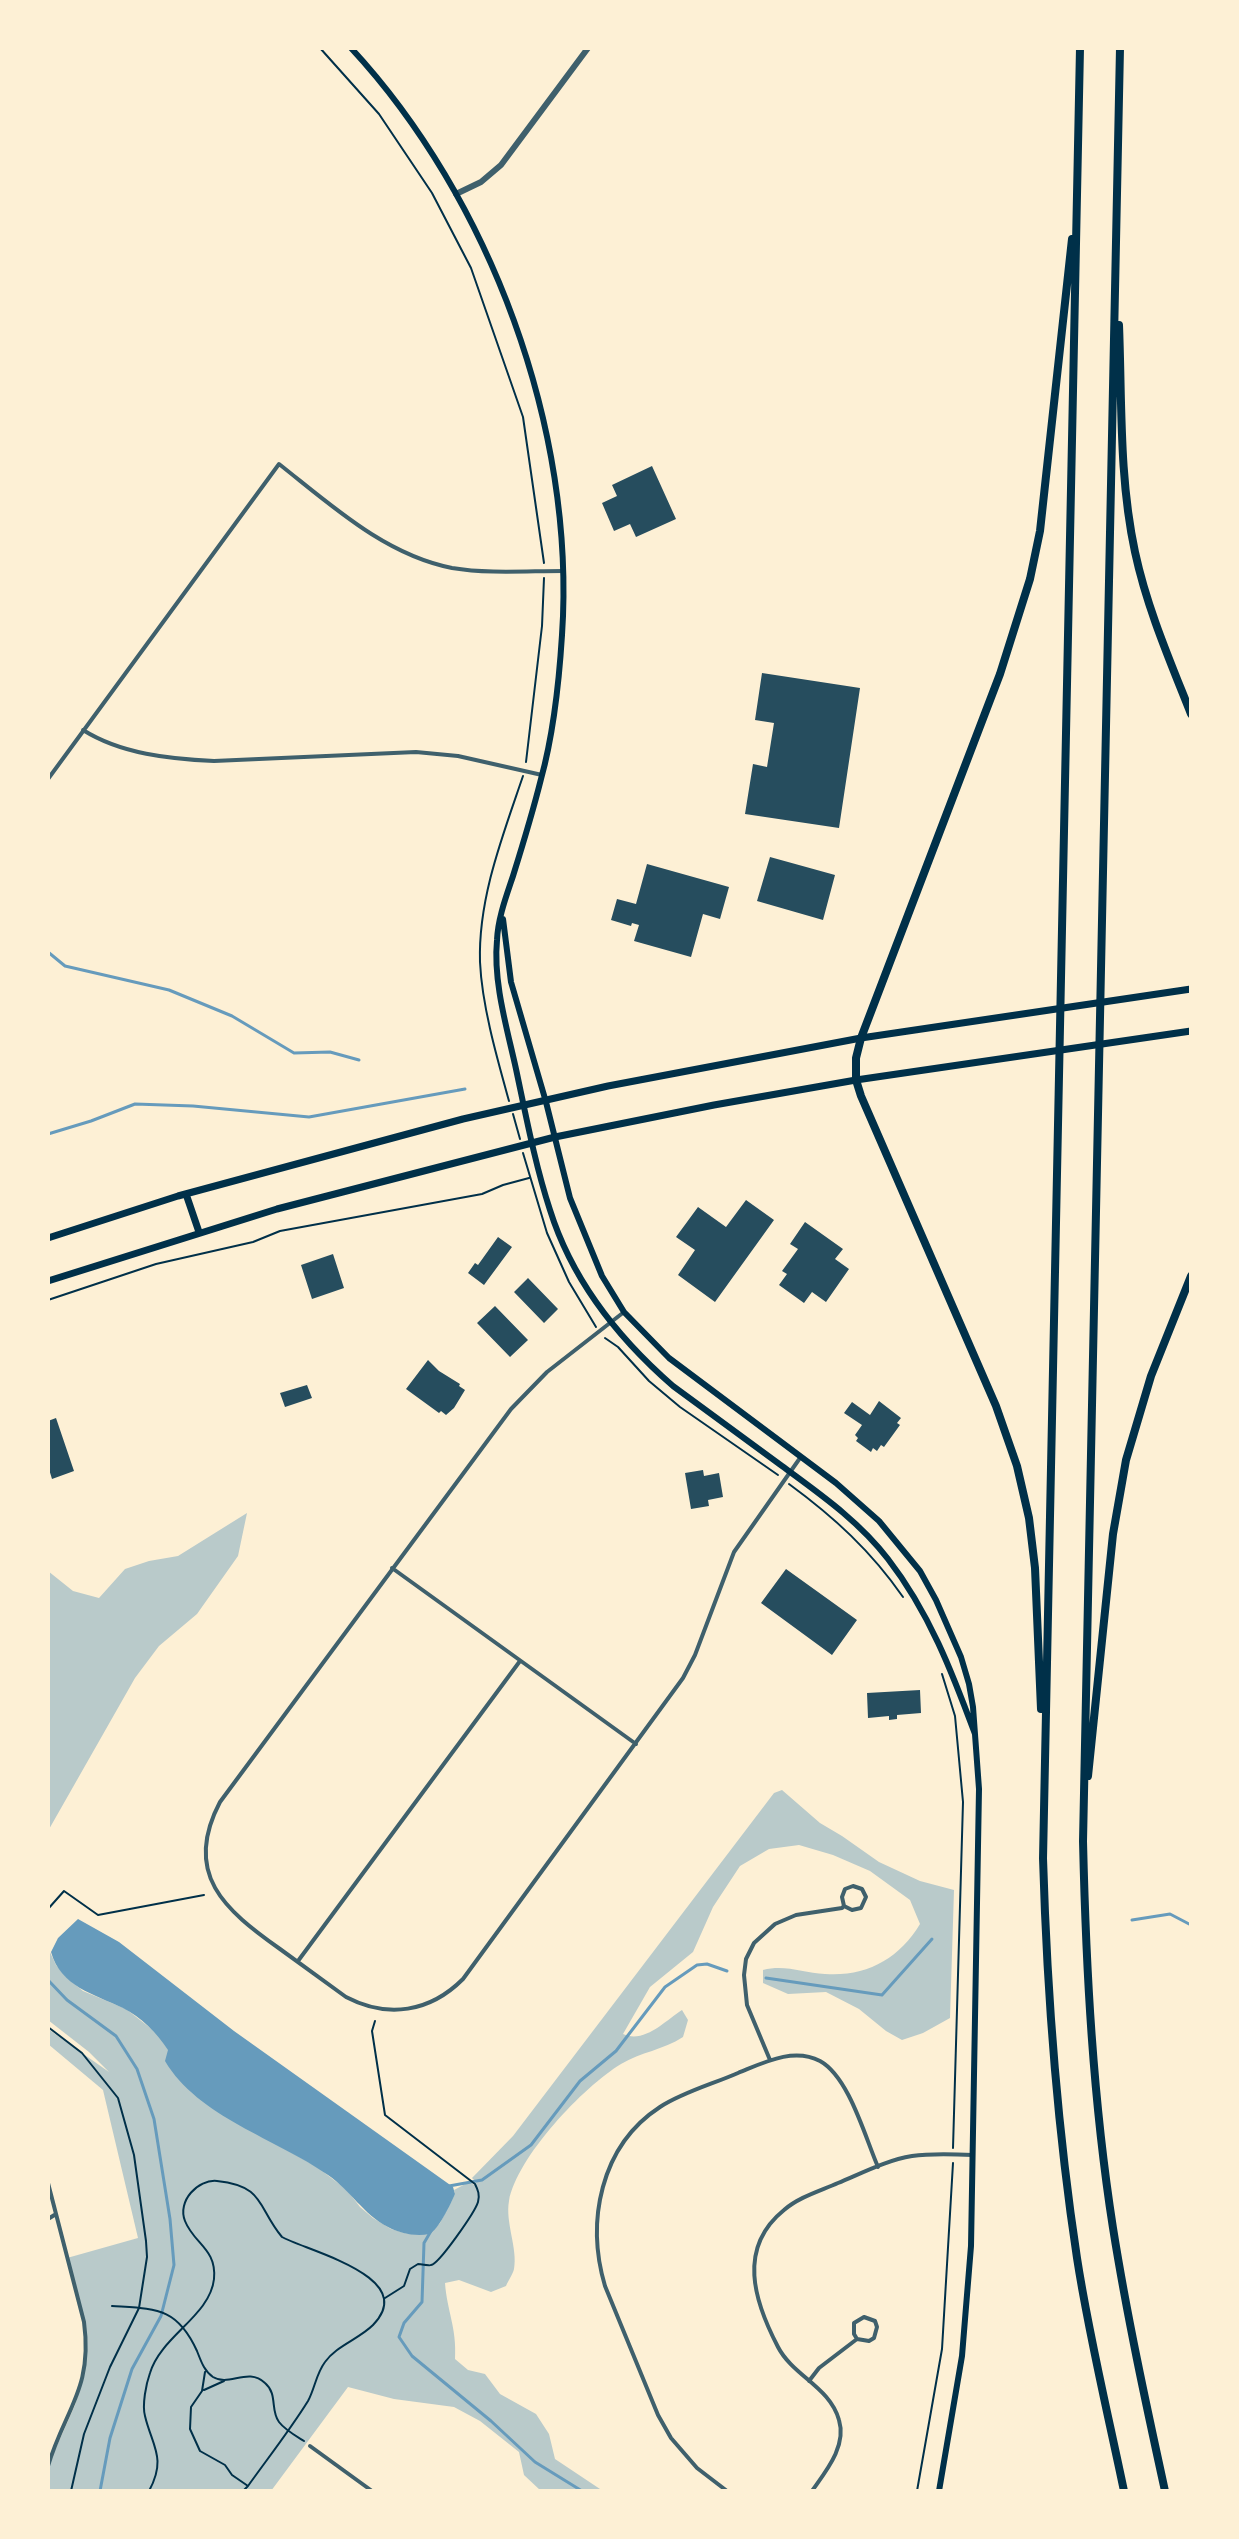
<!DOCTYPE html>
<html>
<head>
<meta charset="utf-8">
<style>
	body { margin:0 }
	#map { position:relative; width:1239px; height:2539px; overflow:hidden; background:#fdf0d5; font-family:Cabin,sans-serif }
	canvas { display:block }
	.frame { position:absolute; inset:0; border:50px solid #fdf0d5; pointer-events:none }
</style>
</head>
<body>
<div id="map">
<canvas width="1239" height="2539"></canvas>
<div class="frame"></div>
</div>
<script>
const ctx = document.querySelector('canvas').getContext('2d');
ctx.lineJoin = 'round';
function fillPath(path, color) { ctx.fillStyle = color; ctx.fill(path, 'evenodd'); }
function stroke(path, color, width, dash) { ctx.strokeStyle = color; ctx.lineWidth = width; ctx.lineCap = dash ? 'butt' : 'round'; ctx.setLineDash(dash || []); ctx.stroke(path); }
fillPath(new Path2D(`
	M247,1513L238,1556L197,1614L159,1646L135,1678L48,1831V1571L73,1591L99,1598L125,1569L149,1561L178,1556Z
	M782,1790L820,1823L842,1836L879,1862L920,1881L954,1890L950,2018L923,2033L902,2040L886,2031L859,2009L826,1992L788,1994L763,1983V1970C785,1964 803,1973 825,1974C866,1977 899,1959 920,1924L910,1900L870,1871L833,1855L799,1845L769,1849L740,1866L713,1907L693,1952L650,1987L623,2034C644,2044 665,2021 682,2010L688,2020L683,2037C663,2050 641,2052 621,2064C583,2087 517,2157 509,2201C505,2222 518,2249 514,2269C513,2274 508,2281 506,2286L491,2292L459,2280L445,2283C447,2311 457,2328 455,2359L468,2370L485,2374L500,2394L536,2414L549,2434L555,2459L603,2491H541L524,2475L519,2452L480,2421L454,2407L394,2399L348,2387L271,2491H48V2466L75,2405L84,2376V2325L67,2258L138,2238L103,2090L48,2044V2029L109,2072L89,2052L48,2020V1948L56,1965L66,1977L83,1991L126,2009L158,2034L169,2050L230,2118L317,2167L347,2190L360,2207L373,2218L391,2229L408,2234H429L440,2223L455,2194L454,2190L469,2182L474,2185L476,2182L472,2178L513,2136L774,1793Z`), '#b9caca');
fillPath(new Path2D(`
	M78,1919L119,1942L234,2031L453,2187L455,2194C451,2203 438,2231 429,2234C416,2237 399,2233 388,2227C363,2214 351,2191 328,2175C277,2139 198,2117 165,2061L168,2050C157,2033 141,2017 123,2008C94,1994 61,1987 51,1952L58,1938Z`), '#669bbc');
stroke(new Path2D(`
	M48,952L65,966L169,990L232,1016L294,1053L330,1052L359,1060
	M48,1134L91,1121L135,1104L193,1106L309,1117L465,1089
	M1132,1920L1170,1914L1191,1925
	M766,1978L882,1995L932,1939
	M48,1980L67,2000L116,2036L137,2069L154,2119L170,2219L174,2265L161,2316L132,2369L110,2438L100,2491
	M449,2186L482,2180L531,2145L580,2081L616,2051L665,1987L697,1965L707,1964L727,1971
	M431,2231L424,2243L422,2302L404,2323L399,2337L412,2356L491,2421L535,2462L582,2491`), '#669bbc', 3);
fillPath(new Path2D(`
	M652,466L676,519L636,537L630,524L614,531L602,503L617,496L612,485Z
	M762,673L860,688L839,828L745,814L753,764L767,767L774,723L755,720Z
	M770,857L835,875L823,920L757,901Z
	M647,864L729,887L720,919L703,914L691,957L634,941L639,925L632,923L631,926L611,920L617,899L636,904Z
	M746,1200L774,1220L715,1302L678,1275L695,1250L676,1237L698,1207L726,1227Z
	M805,1222L843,1249L835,1259L849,1269L826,1302L812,1292L804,1303L779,1285L787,1274L782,1271L798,1249L790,1244Z
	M498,1237L512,1247L484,1285L468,1273L475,1263L478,1265Z
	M333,1254L344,1288L312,1299L301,1265Z
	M528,1278L558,1309L544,1323L514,1292Z
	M495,1306L528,1340L510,1357L477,1323Z
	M428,1360L439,1371L460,1384L459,1386L465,1390L454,1408L446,1415L441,1411L439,1413L406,1389Z
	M307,1385L312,1398L285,1407L280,1393Z
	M879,1401L901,1418L897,1423L900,1425L884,1447L881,1445L877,1451L873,1448L871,1452L856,1441L858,1438L855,1435L862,1425L844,1413L852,1402L870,1415Z
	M56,1418L74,1471L52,1479L48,1466V1421Z
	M703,1470L704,1476L719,1473L723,1497L708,1500L709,1506L691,1509L685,1473Z
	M786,1569L857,1620L832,1655L761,1603Z
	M920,1690L921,1713L897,1715V1719L889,1720V1716L868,1718L867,1693Z`), '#264d5e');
stroke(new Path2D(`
	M320,48L379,114L432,193L471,268L523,417L544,563
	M526,762L542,626L544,578
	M509,1101C497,1058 482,1006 480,962C478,898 503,835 523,776
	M513,1114L520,1139
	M523,1153L547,1233L569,1282L596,1327
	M48,1300L156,1264L253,1242L280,1231L482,1194L503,1185L529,1178
	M605,1338L618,1347L649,1381L680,1407L778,1475
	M789,1484C834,1517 871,1551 903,1597
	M942,1674L955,1716L963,1802L953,2148
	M48,1909L64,1891L98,1915L204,1895
	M375,2021L372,2031L385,2115L475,2184C478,2190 480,2195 478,2202C475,2212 439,2264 431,2265C430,2266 419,2264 418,2264L410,2269L404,2286L385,2298
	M48,2027L82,2053L118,2098L134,2155L146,2241L147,2257L139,2308L110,2367L84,2434L71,2491
	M112,2306C156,2309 177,2307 197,2351C201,2361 204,2371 213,2377C229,2387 248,2367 265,2383C278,2394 270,2410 279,2422C285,2430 296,2436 304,2441
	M205,2372L202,2391L191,2407L190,2429L200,2451L225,2465L232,2475L248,2486L243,2491
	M204,2390L224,2381
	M149,2491C167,2458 152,2446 145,2416C142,2405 146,2384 150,2373C161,2336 210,2316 214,2279C217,2249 194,2244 185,2221C177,2201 198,2179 217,2181C265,2186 257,2207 282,2237C307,2251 420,2277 373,2325C359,2339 336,2346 325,2362C316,2374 315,2388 308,2401C290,2430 268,2458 248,2486
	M917,2491L942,2349L953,2163`), '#003049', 2);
stroke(new Path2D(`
	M83,730C121,754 170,759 214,761L416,752L458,756L542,775
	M48,779L279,464C331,505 385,555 452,568C488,574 526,571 563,571
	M624,1312L547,1372L511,1409L220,1802C182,1874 225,1910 280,1949C302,1965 324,1981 346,1997C388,2019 430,2012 463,1979L683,1678L695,1655L734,1552L800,1458
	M392,1568L636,1744
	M298,1961L520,1661
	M770,2060L747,2005L744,1975L746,1959L754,1943L775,1924L796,1915L842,1908L844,1906L842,1897L845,1889L853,1886L862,1889L866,1897L861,1908L852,1910L844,1906
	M48,2183L84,2322C93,2389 65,2409 48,2466
	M48,2219L56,2214
	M809,2381L819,2368L857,2339L869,2341L874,2338L877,2327L875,2321L864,2317L854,2323V2334L857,2339
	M310,2446L372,2491
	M727,2491L697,2468L671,2438L658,2415L605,2286C586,2222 600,2146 660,2107C683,2092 713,2084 738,2073C763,2063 793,2047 820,2061C849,2077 865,2137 878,2167
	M812,2491C826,2471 847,2446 839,2420C830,2387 793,2376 778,2347C754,2301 737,2248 784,2210C799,2197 820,2191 838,2183C862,2173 887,2160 912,2156C932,2153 953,2154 973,2155`), '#3f606c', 4);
stroke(new Path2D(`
	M456,194L481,182L501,165L588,48`), '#3f606c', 6);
stroke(new Path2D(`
	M351,48C490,198 576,429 562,635C559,683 554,732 541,779C533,811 523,844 513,876C506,897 498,918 497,940C493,982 507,1028 516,1069C526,1116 535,1164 550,1210C572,1280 619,1339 673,1386C710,1413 746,1440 782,1466C820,1494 859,1521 888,1559C929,1612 952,1672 975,1734
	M503,919L511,982L546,1102L570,1198L602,1276L624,1312L669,1358L836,1483L879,1521L920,1571L936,1600L961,1657L969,1684L973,1707L979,1789L971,2246L962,2356L939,2491`), '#003049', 6);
stroke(new Path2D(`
	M186,1194L199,1232
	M48,1238L178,1196L463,1119L608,1086L861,1038L1191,989
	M48,1281L277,1209L555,1137L714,1105L856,1080L1191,1031`), '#003049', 7);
stroke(new Path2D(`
	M1080,48L1043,1858C1047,1992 1057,2126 1077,2258C1089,2336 1108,2414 1124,2491
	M1120,48L1083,1841C1086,1970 1093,2100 1113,2228C1127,2316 1146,2404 1165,2491
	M1119,325C1122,401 1119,478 1135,552C1147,608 1170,661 1191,714
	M1041,1709L1035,1568L1029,1518L1017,1466L996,1406L861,1096L856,1080V1058L861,1038L1000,674L1030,579L1040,531L1072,239
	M1088,1776L1113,1534L1126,1460L1151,1376L1191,1276`), '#003049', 8);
</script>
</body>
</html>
